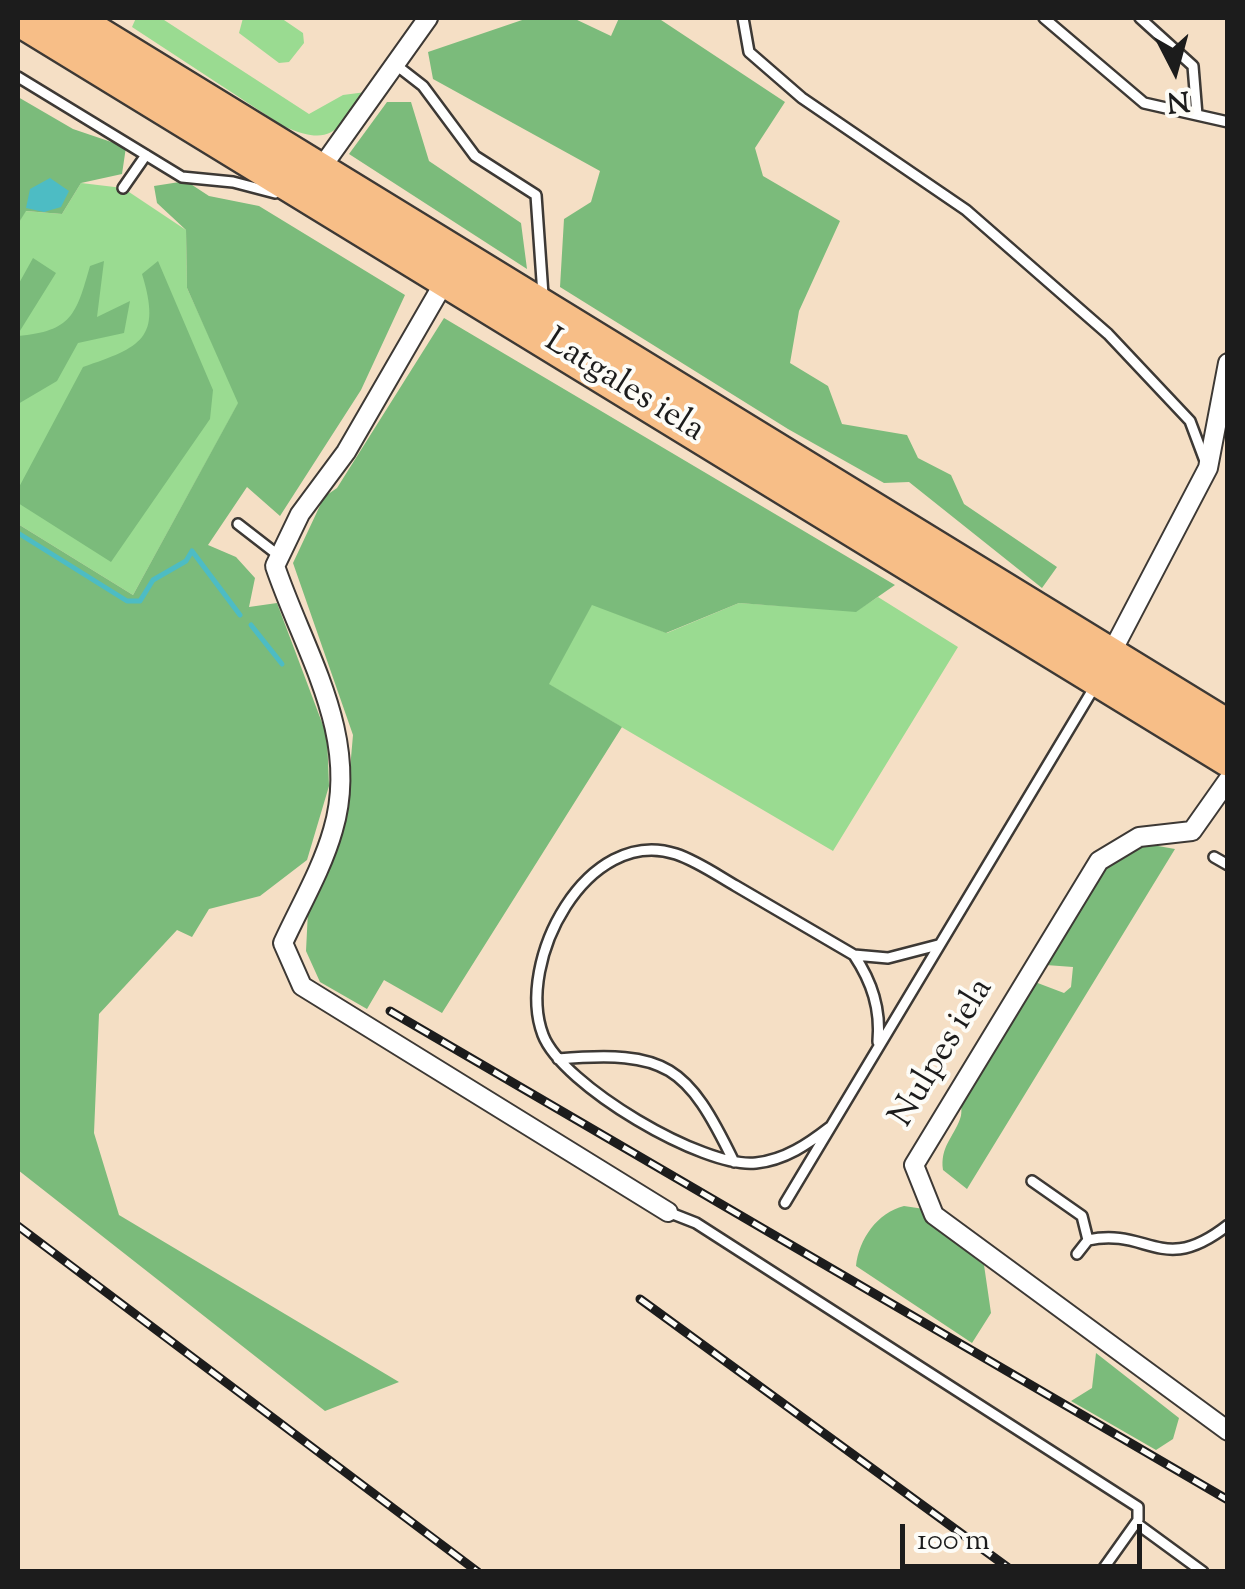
<!DOCTYPE html>
<html>
<head>
<meta charset="utf-8">
<style>
	body { margin:0 }
	#map { position:relative; width:1245px; height:1589px; overflow:hidden; background:#f5dfc5; font-family:"Sorts Mill Goudy",serif }
	canvas { display:block }
	.frame { position:absolute; inset:0; border:20px solid #1c1c1c; pointer-events:none }
	.north { position:absolute; left:1125px; top:20px; width:100px; height:100px; -webkit-text-stroke:8px #fdfcf7; paint-order:stroke; rotate:174deg; font-size:28px; font-weight:700; line-height:40px; text-align:center; color:#1c1c1c }
	.north::after { content:''; display:block; margin:auto; width:35px; height:45px; background:#1c1c1c; clip-path:polygon(50% 0,100% 100%,50% 72%,0 100%) }
	.scale { position:absolute; left:900px; top:1524px; width:242px; height:45px; box-sizing:border-box; border:5px solid #1c1c1c; border-top:0; padding-left:12px; font-size:30px; line-height:35px; white-space:nowrap; color:#1c1c1c; -webkit-text-stroke:8px #fdfcf7; paint-order:stroke }
</style>
</head>
<body>
<div id="map">
<canvas width="1245" height="1589"></canvas>
<div class="frame"></div>
<div class="north">N</div>
<div class="scale">100 m</div>
</div>
<script>
const ctx = document.querySelector('canvas').getContext('2d');
ctx.lineJoin = 'round';
function fillPath(path, color) { ctx.fillStyle = color; ctx.fill(path, 'evenodd'); }
function stroke(path, color, width, dash) { ctx.strokeStyle = color; ctx.lineWidth = width; ctx.lineCap = dash ? 'butt' : 'round'; ctx.setLineDash(dash || []); ctx.stroke(path); }
function write(font, color, halo, rows, align = 'center') {
  ctx.font = font + ' "Sorts Mill Goudy",serif'; ctx.lineWidth = 8; ctx.setLineDash([]); ctx.textBaseline = 'middle'; ctx.strokeStyle = halo; ctx.fillStyle = color; for (const [text, x, y, turn = 0] of rows) {
    ctx.save(); ctx.translate(x, y); ctx.rotate((+turn || 0) * Math.PI / 180); ctx.textAlign = isNaN(turn) ? turn : align; if (halo) ctx.strokeText(text, 0, 0); ctx.fillText(text, 0, 0); ctx.restore();
  }
}
fillPath(new Path2D(`
	M136,18H161L309,114L343,95L366,92C337,130 333,148 283,126L132,27Z
	M243,18H281L303,33L304,43L289,62L279,63L239,33Z
	M81,183L123,188L186,230L187,288L239,402L133,595L18,524V224L25,211L62,214Z
	M878,597L958,647L833,851L548,684L592,604L667,633L739,603L856,611Z`), '#9adb91');
fillPath(new Path2D(`
	M528,18H573L611,36L619,18H658L785,102L755,148L763,176L840,221L799,311L790,363L828,386L842,424L907,435L918,458L951,475L964,504L1057,567L1042,588L909,482L884,483L788,429L560,287L564,219L591,202L600,171L433,79L428,52Z
	M18,97L73,129L126,147L122,174L81,183L62,214L26,211L18,224Z
	M387,102H411L429,161L521,223L527,269L349,154Z
	M186,181L209,196L259,206L405,295L361,390L280,516L247,487L208,545L236,557L255,578L249,607L277,603L327,736L329,786L307,860L260,896L209,909L192,937L177,930L99,1014L94,1133L119,1215L399,1382L325,1411L18,1170V524L133,595L238,403L187,288L186,230L157,203L154,186Z
	M33,258L56,273L18,334V285Z
	M104,261L97,317L130,301L124,333L78,343L57,381L18,404V336C72,331 76,315 90,266Z
	M158,261L213,390L210,419L111,562L18,503V489L83,367C141,347 162,339 142,274Z
	M444,318L895,585L856,612L739,603L666,633L592,605L549,684L622,727L442,1013L384,980L367,1009L320,982L306,951L308,911L348,792L353,735L293,563L324,497L337,488Z
	M1141,843L1175,849L967,1189L943,1170C940,1147 953,1138 960,1119C963,1112 960,1103 962,1096C975,1060 1017,1021 1035,982L1064,993L1071,987L1073,967L1046,965L1047,953L1105,862Z
	M904,1206L924,1209L938,1229L984,1265L991,1313L972,1343L856,1266C859,1239 877,1213 904,1206Z
	M1096,1353L1179,1418L1173,1439L1156,1450L1071,1401L1092,1388Z`), '#7bbb7b');
fillPath(new Path2D(`
	M50,178L69,191L61,207L44,212L26,208L30,189Z`), '#4dbcc4');
stroke(new Path2D(`
	M18,533L127,601H140L153,580L186,561L192,551L240,615
	M251,625L282,664`), '#4dbcc4', 5);
const lane = new Path2D(`
	M743,18L749,52L802,98L966,210L1108,334L1190,421L1205,461
	M1044,18L1144,103L1228,122
	M1140,18L1193,66L1197,115
	M396,65L423,86L475,156L536,195L543,295
	M18,77L182,177L233,182L275,193
	M123,188L146,155
	M238,524L278,555
	M1214,857L1228,865
	M854,955C872,982 881,1009 878,1042
	M558,1059C667,1050 687,1065 734,1162
	M830,1127C808,1144 785,1160 756,1163C704,1169 562,1085 543,1035C515,962 587,825 676,854C697,861 717,875 736,886C775,909 815,932 854,955L888,958L938,945
	M1032,1181L1082,1216L1088,1240
	M785,1203L1095,686
	M668,1212L696,1223L1138,1507V1520L1101,1572
	M1077,1254L1088,1240C1149,1227 1162,1277 1228,1225
	M1136,1523L1203,1572`);
const street = new Path2D(`
	M319,171L428,18
	M449,274L346,452L300,514L275,566C304,652 361,736 333,830C322,869 300,906 283,943L302,986L668,1212
	M1107,661L1208,468L1228,363
	M1228,780L1192,831L1139,837L1099,861L914,1165L934,1215L1228,1431`);
const highway = new Path2D(`
	M19,18L1228,758
	M70,18L1228,728`);
stroke(lane, '#3d3935', 14);
stroke(street, '#3d3935', 22);
stroke(highway, '#3d3935', 40);
stroke(lane, '#fff', 9);
stroke(street, '#fff', 18);
stroke(highway, '#f7be87', 35);
const rail = new Path2D(`
	M390,1011L1228,1500
	M18,1226L478,1572
	M640,1299L1014,1572`);
stroke(rail, '#1c1c1c', 9);
stroke(rail, '#fdfcf7', 5, [15]);
write('35px', '#1c1c1c', '#fdfcf7', [
	["Latgales iela",623,388,32],
	["Nulpes iela",944,1054,-59]
]);
</script>
</body>
</html>
